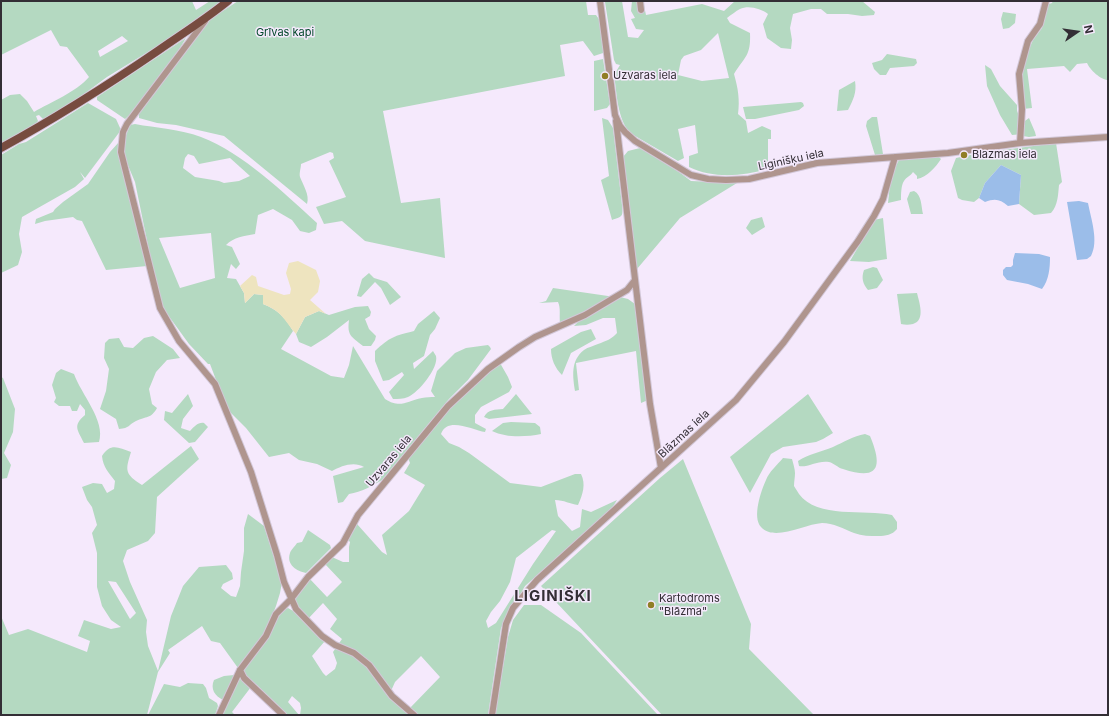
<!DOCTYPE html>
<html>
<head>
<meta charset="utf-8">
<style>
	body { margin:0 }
	#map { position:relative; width:1109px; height:716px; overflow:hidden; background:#f5e9fc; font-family:Inter,sans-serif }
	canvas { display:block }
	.frame { position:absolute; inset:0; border:2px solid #332e35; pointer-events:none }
	.north { position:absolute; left:1057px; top:12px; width:40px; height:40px; -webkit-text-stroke:3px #f5e9fc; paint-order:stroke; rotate:77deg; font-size:11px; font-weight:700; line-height:16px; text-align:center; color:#332e35 }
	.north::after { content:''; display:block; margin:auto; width:14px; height:18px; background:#332e35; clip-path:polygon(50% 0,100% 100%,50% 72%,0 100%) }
</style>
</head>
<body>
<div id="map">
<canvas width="1109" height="716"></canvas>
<div class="frame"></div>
<div class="north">N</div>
</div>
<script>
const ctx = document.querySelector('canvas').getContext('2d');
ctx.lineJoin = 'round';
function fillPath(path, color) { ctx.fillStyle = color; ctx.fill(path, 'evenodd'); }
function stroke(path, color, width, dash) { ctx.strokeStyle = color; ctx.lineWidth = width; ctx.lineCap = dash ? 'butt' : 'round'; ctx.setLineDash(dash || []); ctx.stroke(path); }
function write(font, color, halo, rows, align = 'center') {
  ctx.font = font + ' Inter,sans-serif'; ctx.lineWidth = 3; ctx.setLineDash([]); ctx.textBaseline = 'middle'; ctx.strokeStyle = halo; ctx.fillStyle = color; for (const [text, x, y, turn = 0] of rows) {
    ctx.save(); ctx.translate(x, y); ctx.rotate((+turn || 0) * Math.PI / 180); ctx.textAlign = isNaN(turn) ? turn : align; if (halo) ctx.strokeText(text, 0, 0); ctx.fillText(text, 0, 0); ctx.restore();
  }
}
fillPath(new Path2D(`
	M1,1H192L196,10L210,1L220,2L218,5L200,16L192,25L107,77L84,94L83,97L44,120L39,115L36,116L38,121L34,126L1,143V100L10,95L20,94L27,101L34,112C51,102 76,92 89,77L67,47L60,46L51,30L1,55ZM122,36L128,41L100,57L98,51Z
	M238,1H586L588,15H596C604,24 604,40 606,51L603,53L594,56L583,41L560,45L565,76L383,111L401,203L440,198L445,258L365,241L342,221L324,224L316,207L346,197L329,161L334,158L333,153L330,152L301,164C301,168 299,173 300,177C303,185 310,195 307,204L224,136L176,125L157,123L139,118V110L206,22Z
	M606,1H622L628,37L638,38L644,30L636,29L631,19L635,18L631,11L632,1H643L646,15L702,4L724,11L735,1H862L875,12L874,15L862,16L848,14H827L821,9H811L793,14L790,28L792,40L791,49L781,48L767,38L763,24L768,14C761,9 749,5 740,9C736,11 731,15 727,18L730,23L750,33C751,56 745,56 734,74C738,88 740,100 738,114L746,121L748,133L762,126L771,130V139H768V169C742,176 714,179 689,167V156L698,153L695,125L678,129L684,158L678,161L630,133C617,118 617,94 614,75L620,65L616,64L614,60L605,2ZM718,33L729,78L702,81L678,75L681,60L684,56L701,50Z
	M1053,1H1108V80C1101,80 1090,70 1087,63L1077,64L1070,72L1064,66L1027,69L1032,108L1023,109L1021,78L1026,56L1033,40L1042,28L1046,5L1052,3Z
	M1003,12L1016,14L1015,23L1009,28L1003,29L1001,19Z
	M186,38L172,61L130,115L125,119L97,100V97Z
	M887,54L916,59L917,63L914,66L890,68L886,75H880L874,69L872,63L882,60Z
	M603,59L610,104L607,108L594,111V61Z
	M985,65L991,69L1000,86L1017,105V111L1022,123L1029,118L1035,132L1036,136L1029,137L1023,136V134L1012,135L1000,115L987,86Z
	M855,81C857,93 853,100 848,110L837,111L839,90Z
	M801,102L803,103L804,106L799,110L755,119H746L743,107Z
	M88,103L116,119L121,130L85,178L80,172L84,179L75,187L22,217L19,234L22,252L18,265L1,273V155L19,144L26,142Z
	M872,117H877L883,154L875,155L866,126L867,121Z
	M602,118L608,120L613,128L622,205C623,217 623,216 612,220L601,180L609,176Z
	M135,124C156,128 180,129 201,137C243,153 284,193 317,223L316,230L309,233L300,231L292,220L273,209L258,215L255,234C244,236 234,237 226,245L232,247L240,264L236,269L231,264L227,278L236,279L244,293L245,303L254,294L263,295V304C278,310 285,317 293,331L281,349L331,376L344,378L349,365L353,346L385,399C401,409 406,401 422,398C426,397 431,397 435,397L431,391L437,371L455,353L466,348L488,345L490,347L491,349L468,380L449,399L382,480C372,486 362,492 349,494L343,502L338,503L333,476L364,467C354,461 341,466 332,471L317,464L299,460L289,453L269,457L246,428L227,409L210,364H208L189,344L160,304L135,182L124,156L125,138L130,125ZM188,154L194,156L199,164L230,158L250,176L239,181L224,183L219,181L195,177L183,168L185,158ZM211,233L215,278L180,288L159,238Z
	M119,142L147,266L106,270L82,221L77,220L73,217L45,221L35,224L36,219L53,212L55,209L63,202L88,184L110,152Z
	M1056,143L1062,182L1059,185C1058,195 1058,205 1051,213L1034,215L1019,204L1021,175L1001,165L985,183L979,198L974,202L962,200L958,198L951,171L956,158L980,153Z
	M640,148L679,172L691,181L737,183L680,218L637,269L623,157L628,151Z
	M938,156L941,159C936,167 927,177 917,179V176L913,172C911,176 906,177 904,181C901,185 901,195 901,200L888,203L891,175L899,160Z
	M914,191C922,195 921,206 923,214H911L907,199L910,192Z
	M762,217L765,227L752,235L746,228L751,220Z
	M883,218L887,259L869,262L850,261L874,220Z
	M873,267L877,268L883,280L877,288L868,290C863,284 861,278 864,270Z
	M369,273L374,278L387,282L401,297L390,305L381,288L375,282L361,297L357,296L362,279Z
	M553,288L608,296L611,297L573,319L560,323C559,315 561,309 558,302L539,303L546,301Z
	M917,293C919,302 926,320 913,324C909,325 905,325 901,324L897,294Z
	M620,297L628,299L635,304L648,400L641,403L636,351L576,363L579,390L575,391C573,377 570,361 584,350C588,347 594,346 598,344C606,341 612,339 617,333L615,318H603L586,325L574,326L578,322Z
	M368,306L371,312L370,316L365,319L369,329L376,336L375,340L371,346H363C351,336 347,336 349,320L327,337L311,347L299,342L296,334L305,317L319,311L329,315L355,307Z
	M434,311L440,318L435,329L430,335L424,356L413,363L414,369L433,351C434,353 435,354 436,356C439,368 418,393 408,397C403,399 398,399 393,399L389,392L404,375L402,372L389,380L383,381L375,361V351C390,337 394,336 414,331L418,324Z
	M591,329L596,339L571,353L562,375C555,368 551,359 551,349L581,332Z
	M153,336L173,349L180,358L167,360L156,372L149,389L152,404L157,408C151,419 146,416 136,421C128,425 130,428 119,429L116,419L100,409L106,391L109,369L104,358L105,343L109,339L119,338L124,347L133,348L144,338Z
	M500,363L508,377L512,387L509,392L481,407L475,415V423L486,429L485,432C473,430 447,416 441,434L449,443L459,447L469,453L510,483L541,487L575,474H581C586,484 583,494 578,505C570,504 564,500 555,500L558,516L572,531L580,527L582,509L591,512L617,500L612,508L525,586L501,628L488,715H417L410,708L440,677L421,656L395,682L391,691L411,715H300L301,708L300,703L292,696L288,702L299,715H288L258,686L246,677L243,671L277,616L284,610L288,608L295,612L325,641L312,656L323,673L326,676L335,669L337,663L333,652L342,639L330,629L337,619L323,603L307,620C292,599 292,599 309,578L327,597L342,582L325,564L332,557L343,562H349V547L350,542L348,540L357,524L382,552L387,555L382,535L409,511L425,485L404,473L410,463L408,458L451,407ZM552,530L556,531L533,564L496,623L488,628L486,621L491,612L500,601L510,582L516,558Z
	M61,369L74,374C81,394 106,421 99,442L84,443C78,430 72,426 85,415V410L80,404L77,411H72L70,406H59L54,402L56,398L52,385L56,373Z
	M1,377L3,378L15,409L13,432L4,453L11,465L7,478L1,479Z
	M188,394L193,406L183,419L181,428L190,431C194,427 198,422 204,423L208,427L195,442L189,443L164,420L165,411L172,413Z
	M516,394L532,414L489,419L484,417C488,409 495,410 503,409Z
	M808,394L833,433L823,439L816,442L783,447L771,454L750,493L730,457Z
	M511,422L535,423L540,427L541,434C526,437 506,438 492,431L503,423Z
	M865,434L870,436C883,467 879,481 843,469C838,468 834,463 829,462C818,460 807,468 799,466L798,461C809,454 821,452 833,447C844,442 853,436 865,434Z
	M191,446L199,459L157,497L155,533L148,541L127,550L123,561L130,582L147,620L146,632L148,646L158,671L171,616L183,586L199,567L226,565L232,573L233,579L223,584L221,588L231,596L236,597L240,586L241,572L244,551V528L248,514L264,526L282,582L280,593L276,606L265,634L238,668L220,643L211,641L202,626L168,650L170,653L158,672L147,715H1V616L9,635L28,629L87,652L90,641L78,636L84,620L111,629L121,627L111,620L102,606L97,587V553L92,533L97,525L92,507L87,500L82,487L93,483L102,484L107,493L114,489L115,481C109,473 103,467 102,456C110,443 118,447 131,452C125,471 125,474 142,485ZM108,581L116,582L136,613L130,619Z
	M783,458L792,459C793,463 795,469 795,473C795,477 794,482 794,486C795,488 798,492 799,494C817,519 865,509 892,515L897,522V529C892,535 886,536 878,536C870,536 862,536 854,533C844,529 833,523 822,523C805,524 774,542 761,527C752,517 761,491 766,480C769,472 777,465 783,458Z
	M683,459L751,624L749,649L814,715H662L541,586L660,478Z
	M308,530L330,545L331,548L306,573C297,571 286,565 290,553C291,550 295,546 297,543L302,542Z
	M524,605H541L581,633L658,715H495L508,637L513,620Z
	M240,673L251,687L232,712L235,715H223Z
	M234,675L223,700C215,696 210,689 214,680L224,676Z
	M188,683L203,684L206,688L209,698L217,703L218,706L215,715H148L164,684L180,687Z`), '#b4d9c1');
fillPath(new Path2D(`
	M298,261L316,270L320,281L318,292L310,300L326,314L319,311L305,317L296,334C283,319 283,312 263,304V295L254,294L245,303L244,293L240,286L252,275L256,277L258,286L284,295L290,294L291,289L286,273L289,263Z`), '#eee4bf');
fillPath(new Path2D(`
	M1001,165L1021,175L1019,204L1008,206C1000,199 995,198 985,202L979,198L985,183Z
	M1079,201L1088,203C1091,219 1099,241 1091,256L1087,259L1077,260L1067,202Z
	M1015,253L1039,254L1050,257C1050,268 1049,280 1042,289L1028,284L1007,280L1003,275V270L1006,267H1011L1013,265V260Z`), '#9bbde9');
const minor = new Path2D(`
	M600,1L615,115L620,126L625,132L635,141L691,175L708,179L726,180L749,179L817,163L948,153L1020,143L1108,137
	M640,1L641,10
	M205,21L127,124L123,132L121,152L160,308L179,341L215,384L251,472L277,555L284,582L296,609L322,636L335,645L354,653L369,665L392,696L414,715
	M616,121L650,404L661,468
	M1020,143L1022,109L1019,74L1028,41L1040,24L1046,1
	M240,670L244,678L283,715
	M219,715L240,670L266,636L276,614L291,599L308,577L343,543L358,515L448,406L488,369L519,347L535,337L585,315L627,290L635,280
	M492,715L506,624L513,608L537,580L736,400L784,342L858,241L874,216L883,199L895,157`);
const major = new Path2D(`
	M1,148C56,118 108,85 159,50C182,34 206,19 228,1`);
stroke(minor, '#d2c7d8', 8);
stroke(major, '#d2c7d8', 10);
stroke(minor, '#af958e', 6);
stroke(major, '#774c40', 8);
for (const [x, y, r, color] of [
	[605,76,4,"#907e25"],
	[964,155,4,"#907e25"],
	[651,605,4,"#907e25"]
]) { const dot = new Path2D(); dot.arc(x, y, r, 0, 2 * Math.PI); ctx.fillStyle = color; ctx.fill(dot); stroke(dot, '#f5e9fc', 1.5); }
write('11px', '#02482a', '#f5e9fc', [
	["Grīvas kapi",285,33]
]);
write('11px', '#332e35', '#f5e9fc', [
	["Uzvaras iela",613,76],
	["Blazmas iela",972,155],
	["Kartodroms",659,599],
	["\"Blāzma\"",659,612]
], 'left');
write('11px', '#332e35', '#f5e9fc', [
	["Liginišķu iela",791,160,-12],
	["Blāzmas iela",684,434,-43],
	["Uzvaras iela",389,461,-50]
]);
ctx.letterSpacing = '1px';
write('bold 15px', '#332e35', '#f5e9fc', [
	["LIGINIŠKI",553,596]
]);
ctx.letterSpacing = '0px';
</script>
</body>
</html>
